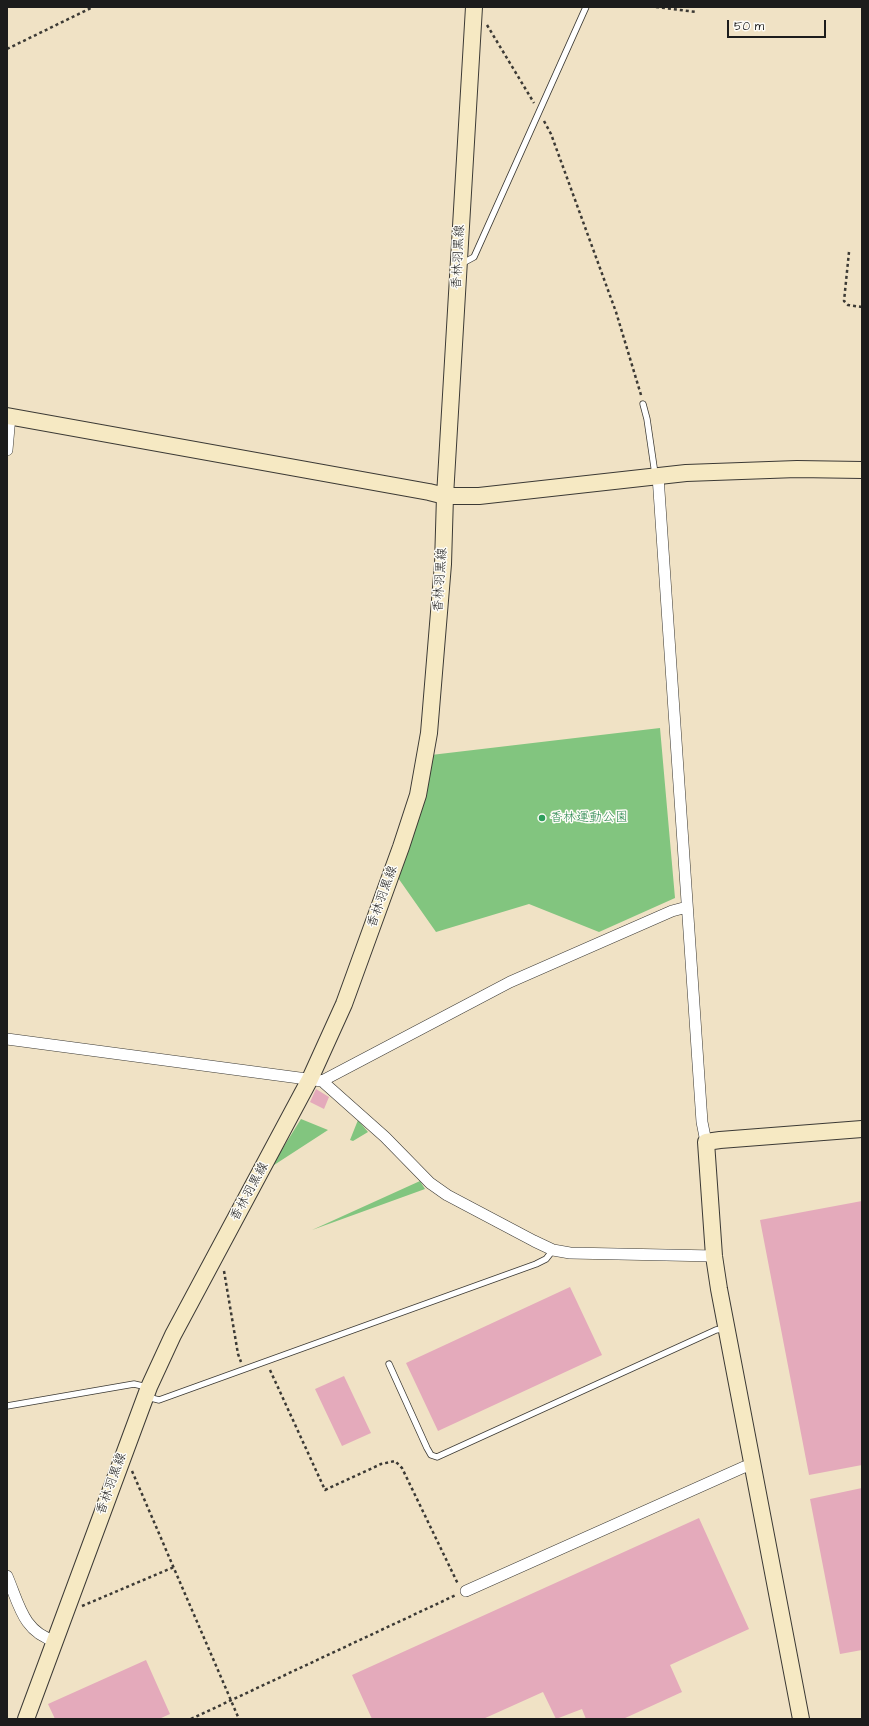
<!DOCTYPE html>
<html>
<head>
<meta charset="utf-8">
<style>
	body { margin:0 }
	#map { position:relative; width:869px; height:1726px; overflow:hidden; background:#f0e2c5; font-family:"Architects Daughter",sans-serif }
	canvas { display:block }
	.frame { position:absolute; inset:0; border:8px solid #1c1c1c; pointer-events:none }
	.scale { position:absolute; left:727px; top:20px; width:99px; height:18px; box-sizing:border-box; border:2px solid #1c1c1c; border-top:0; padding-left:5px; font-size:12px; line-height:14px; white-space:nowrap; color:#1c1c1c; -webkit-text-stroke:3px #fdfcf7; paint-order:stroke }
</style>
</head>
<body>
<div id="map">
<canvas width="869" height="1726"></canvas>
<div class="frame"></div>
<div class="scale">50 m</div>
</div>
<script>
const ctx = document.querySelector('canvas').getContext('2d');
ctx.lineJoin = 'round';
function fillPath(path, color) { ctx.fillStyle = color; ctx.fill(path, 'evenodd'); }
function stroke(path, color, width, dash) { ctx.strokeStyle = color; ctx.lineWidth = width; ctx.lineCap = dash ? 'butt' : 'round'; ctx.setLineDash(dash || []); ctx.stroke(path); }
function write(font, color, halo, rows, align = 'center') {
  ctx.font = font + ' "Architects Daughter","Klee One",sans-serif'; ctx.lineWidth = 3; ctx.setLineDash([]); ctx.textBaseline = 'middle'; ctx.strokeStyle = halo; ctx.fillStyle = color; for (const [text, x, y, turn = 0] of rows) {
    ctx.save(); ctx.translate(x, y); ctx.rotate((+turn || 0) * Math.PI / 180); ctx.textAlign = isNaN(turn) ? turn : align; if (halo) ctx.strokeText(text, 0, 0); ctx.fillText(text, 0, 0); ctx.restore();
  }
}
fillPath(new Path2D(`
	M660,728L675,898L599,932L529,904L436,932L396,875L431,755Z
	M301,1119L328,1130L271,1167Z
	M358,1120L368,1132L353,1141L350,1140Z
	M420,1181L425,1189L312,1230Z`), '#82c57f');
fillPath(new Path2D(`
	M316,1089L329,1097L324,1109L310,1102Z
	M862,1201V1465L809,1475L760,1220Z
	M570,1287L602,1355L438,1431L406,1363Z
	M344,1376L371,1433L342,1446L315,1389Z
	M862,1488V1650L840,1654L810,1499Z
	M699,1518L749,1629L670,1665L682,1692L623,1719H586L582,1709L556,1719L543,1692L483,1719H372L352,1675Z
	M146,1660L170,1714L159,1719H55L48,1704Z`), '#e4aabb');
const lane = new Path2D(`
	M461,264L474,257L586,7
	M643,404L647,419L655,474
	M389,1364L427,1448L431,1455L437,1457L716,1330L726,1328
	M147,1397L159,1400L536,1264L546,1259L553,1250
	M7,1406L134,1384L147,1387`);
const street = new Path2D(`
	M7,450L10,416
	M658,476L702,1122L706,1142
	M7,1039L322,1081L385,1137L430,1183L447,1195L534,1241L553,1250L570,1253L714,1256
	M322,1081L510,982L672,911L687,907
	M7,1576C19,1604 23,1632 55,1641
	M466,1591L744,1467L754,1466`);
const secondary = new Path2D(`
	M7,416L429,492L445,496H479L686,473L797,469L862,470
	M26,1719L149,1387L173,1335L310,1079L344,1004L401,847L418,795L429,733L443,564L445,496L474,7
	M801,1719L719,1289L714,1256L706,1142L720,1140L862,1129`);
stroke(lane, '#3c3a35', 7);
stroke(street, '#3c3a35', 12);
stroke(secondary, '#3c3a35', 18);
stroke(new Path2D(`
	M656,7L696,12
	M487,25L534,103
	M7,49L93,7
	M544,121L551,134L616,312L641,395
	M849,252L844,301L848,305L862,307
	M224,1271L238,1354L241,1362
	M270,1370L325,1490L381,1464L395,1461L402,1468L458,1584
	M132,1471L239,1719
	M82,1606L174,1567
	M191,1719L456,1595`), '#3c3a35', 2.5, [3, 3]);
stroke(lane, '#fff', 5.5);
stroke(street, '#fff', 11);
stroke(secondary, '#f6e9c3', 16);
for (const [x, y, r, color] of [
	[542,818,4,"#2e9e5b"]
]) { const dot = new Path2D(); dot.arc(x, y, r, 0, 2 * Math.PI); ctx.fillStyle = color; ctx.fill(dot); stroke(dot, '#fdfcf7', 1.5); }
write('13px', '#1c1c1c', '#fdfcf7', [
	["香林羽黒線",459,257,-87],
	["香林羽黒線",441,580,-86],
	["香林羽黒線",383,897,-70],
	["香林羽黒線",250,1192,-61],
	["香林羽黒線",112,1484,-70]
]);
write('13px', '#27864d', '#fdfcf7', [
	["香林運動公園",550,818]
], 'left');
</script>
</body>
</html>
